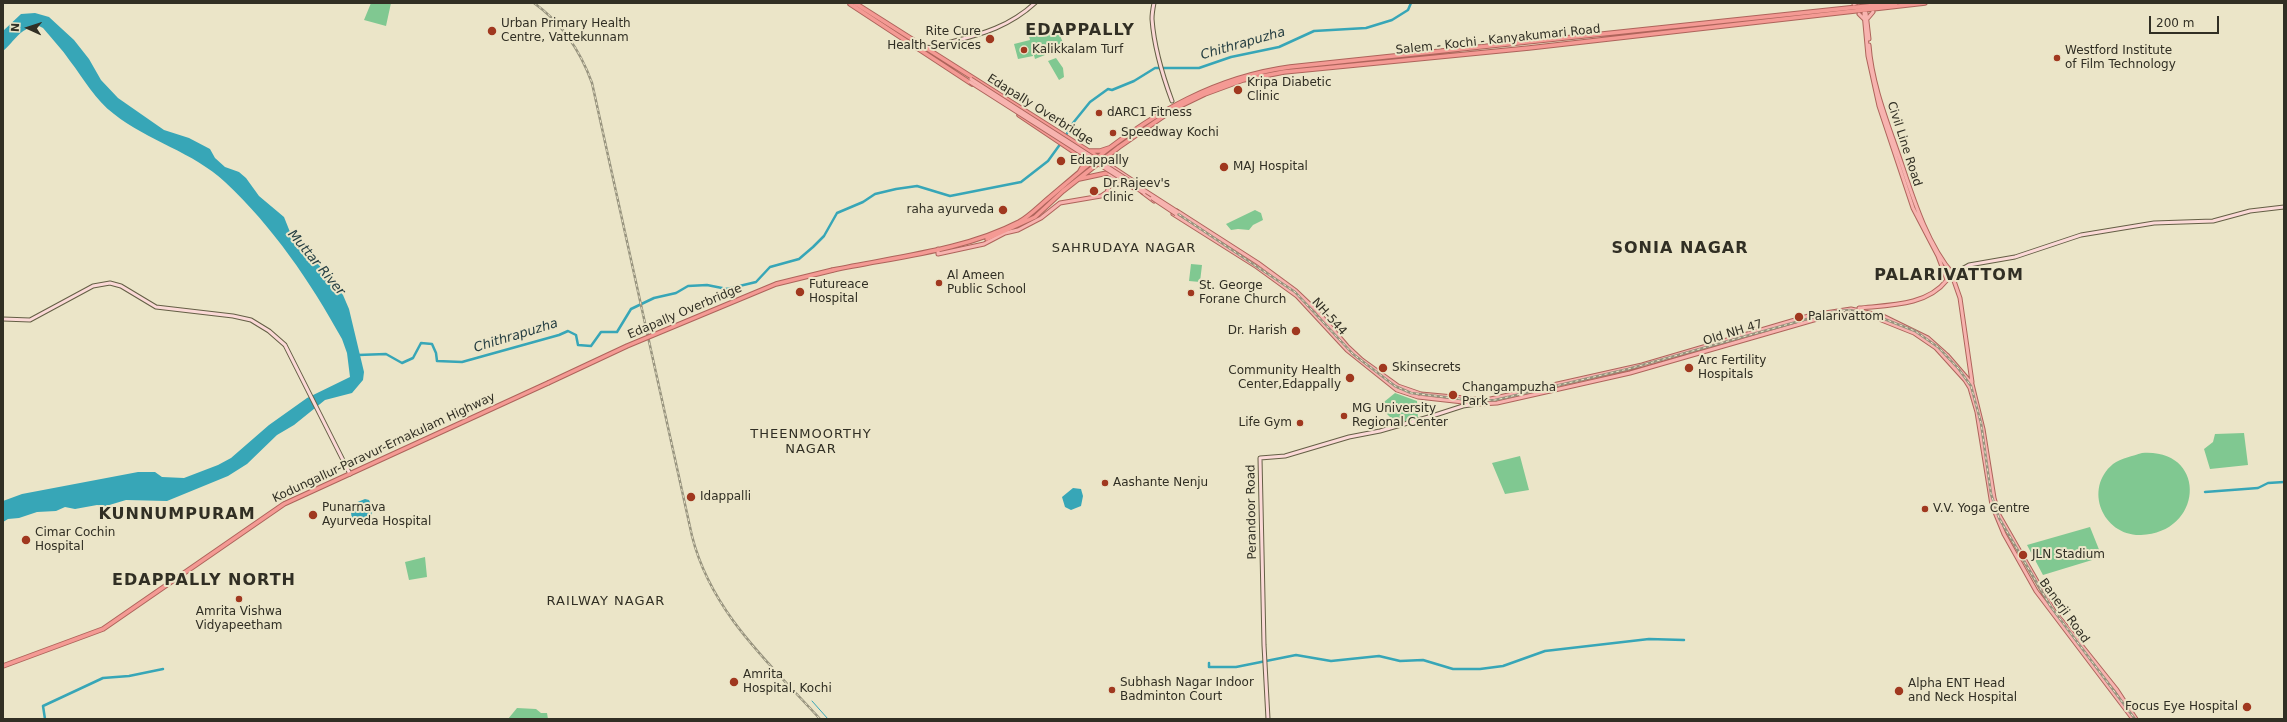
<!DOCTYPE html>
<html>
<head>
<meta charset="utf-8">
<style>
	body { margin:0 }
	#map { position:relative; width:2287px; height:722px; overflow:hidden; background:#ebe5c8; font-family:"DejaVu Sans",sans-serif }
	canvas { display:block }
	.frame { position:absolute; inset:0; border:4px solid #312f24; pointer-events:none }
	.north { position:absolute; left:8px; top:8px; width:40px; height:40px; -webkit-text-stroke:3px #ebe5c8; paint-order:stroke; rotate:273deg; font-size:11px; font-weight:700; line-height:16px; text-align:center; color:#312f24 }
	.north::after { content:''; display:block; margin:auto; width:14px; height:18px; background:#312f24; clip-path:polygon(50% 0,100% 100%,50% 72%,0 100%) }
	.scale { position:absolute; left:2149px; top:16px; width:70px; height:18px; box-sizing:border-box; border:2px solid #312f24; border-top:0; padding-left:5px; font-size:12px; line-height:14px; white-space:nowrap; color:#312f24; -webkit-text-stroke:3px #ebe5c8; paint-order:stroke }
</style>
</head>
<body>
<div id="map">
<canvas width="2287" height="722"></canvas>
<div class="frame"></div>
<div class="north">N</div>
<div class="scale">200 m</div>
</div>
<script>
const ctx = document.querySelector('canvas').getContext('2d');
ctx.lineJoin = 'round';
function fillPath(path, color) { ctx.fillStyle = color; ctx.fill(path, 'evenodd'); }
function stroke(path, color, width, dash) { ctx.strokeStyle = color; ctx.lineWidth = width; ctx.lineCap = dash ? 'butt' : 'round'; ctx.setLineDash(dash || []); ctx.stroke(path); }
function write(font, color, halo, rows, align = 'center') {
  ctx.font = font + ' "DejaVu Sans",sans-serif'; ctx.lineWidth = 4; ctx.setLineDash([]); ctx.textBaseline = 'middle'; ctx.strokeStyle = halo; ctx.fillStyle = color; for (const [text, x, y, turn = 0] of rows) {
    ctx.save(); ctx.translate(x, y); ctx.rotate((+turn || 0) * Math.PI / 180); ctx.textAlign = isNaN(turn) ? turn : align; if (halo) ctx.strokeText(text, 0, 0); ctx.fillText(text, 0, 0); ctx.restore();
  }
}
fillPath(new Path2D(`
	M371,3H391L386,26L364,20Z
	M1057,29L1065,47L1035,59L1031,44L1033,56L1018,59L1014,44L1030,40L1029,36Z
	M1056,58L1063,68L1064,77L1059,80L1048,61Z
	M1255,210L1261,213L1263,220L1253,225L1249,230L1238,229L1231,230L1226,224Z
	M1191,264L1202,265L1200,282L1189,281Z
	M1395,393L1417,401L1418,419L1396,423L1379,406Z
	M2244,433L2248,465L2210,469L2204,449L2213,442L2215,434Z
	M2142,453C2208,448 2204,533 2141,535C2103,536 2083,489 2113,464C2121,458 2133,456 2142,453Z
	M1520,456L1529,490L1505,494L1492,463Z
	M2090,527L2102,557L2043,575L2027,545Z
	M425,557L427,577L409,580L405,562Z
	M517,708L536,709L541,713H547L548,719H508Z`), '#80c891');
fillPath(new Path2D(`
	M35,13L49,17L74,40L89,59L101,80L118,98L164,130L189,138L210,149L215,158L225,167L239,172L246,178L259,196L284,217L296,247L317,261L324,273L343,295L349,309L364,372L363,380L352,393L325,400L294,425L277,435L247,464L228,476L167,501L126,500L106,506L97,505L75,509L65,507L56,511L37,512L19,518L8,519L3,522V501L22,494L138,472H155L162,477L184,478L218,465L231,458L269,425L307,398L350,377L347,353L342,339C310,281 273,227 225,182C193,152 148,141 114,114C95,100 84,79 70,61C62,49 52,39 43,28L37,25C18,30 16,40 3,51V31L21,14Z
	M1073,488L1081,489L1083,496L1081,506L1071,510L1065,507L1062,497Z
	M365,499L369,500C373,507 373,515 370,523H359L352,520L350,505Z`), '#37a6b7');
stroke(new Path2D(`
	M812,701L828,719`), '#37a6b7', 1);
stroke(new Path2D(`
	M1065,137L1073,123L1090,102L1108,89L1112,90L1134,81L1155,68H1199L1231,57L1279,47L1314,31L1366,28L1392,20L1408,10L1411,3
	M358,355L386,354L402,363L413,358L421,343L432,344L436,353L437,361L462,362L559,335L568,331L576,335L578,345L591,346L601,332H617L631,309L654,298L676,293L688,286L707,285L727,289L756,282L770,267L799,259L813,247L824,236L837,213L863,202L875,194L896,189L917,186L950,196L1021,182L1048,161L1061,143
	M2205,492L2258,488L2268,483L2284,482
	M1209,663V667H1236L1296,655L1331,661L1379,656L1400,661L1423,660L1453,669H1480L1503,666L1545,651L1649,639L1684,640
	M45,719L43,706L103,678L129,676L163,669`), '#37a6b7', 2.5);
const secondary = new Path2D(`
	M1154,3C1153,8 1152,14 1152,19C1154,47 1162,74 1172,101
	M924,47C936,49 941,45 951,42C983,34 1010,26 1035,3
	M1953,274L1969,265L2015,257L2081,235L2154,223L2213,221L2250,211L2284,207
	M3,319L30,320L93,286L110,283L121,286L156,307L233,316L251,320L269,331L285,345L350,474
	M1268,719L1264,645L1260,458L1285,456L1349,437L1380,431L1432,416L1463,406L1477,404`);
const primary = new Path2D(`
	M1854,4L1856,3
	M1864,13L1868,56L1879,106L1913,208L1938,256L1947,280
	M1866,13L1869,39
	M1859,14L1864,19
	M1868,18L1873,12
	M1869,45C1872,86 1889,126 1902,165C1914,201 1928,245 1953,274V278
	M1102,160L1141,186
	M1107,173L1134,188
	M1142,192L1154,201
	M1177,211L1258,263L1296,291L1317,311L1347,346L1362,360L1398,386L1421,394L1486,400L1642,365L1812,315L1851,309L1883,316L1928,338L1947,355L1972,384L1983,429L1994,498L1999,515L2054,611L2117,690L2136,719
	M1173,214L1257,267L1297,296L1347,350L1397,390L1418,397L1481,404L1497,403L1630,373L1831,315L1858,313L1869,315L1914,333L1936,348L1965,380L1970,388L1977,412L1992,505L2004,534L2036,591L2133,719
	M938,249V254L984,244L1005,233L1018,230L1041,218L1060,203L1101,196L1107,192L1113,177
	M1953,278L1960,298L1972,382
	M1859,308C1889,305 1927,306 1947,280`);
const trunk = new Path2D(`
	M855,3L1098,157
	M850,4L972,84
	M1019,115L1092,164
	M1090,151H1100L1109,148
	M1108,164L1110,155
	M1080,171L1084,164L1083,157
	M1079,179L1107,173
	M987,239L1035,217L1063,191L1119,147L1174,109L1205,94L1243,80L1284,72L1529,48L1925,3
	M833,270C894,257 963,251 1019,222C1028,217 1035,210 1043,203C1061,188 1079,172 1098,157C1155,112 1216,77 1290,67L1896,3
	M3,666L103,629L284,504L548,383`);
stroke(secondary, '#645f45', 5);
stroke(primary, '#ae645b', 5);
stroke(trunk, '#ae645b', 5.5);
stroke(secondary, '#fbd9d7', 3);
stroke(primary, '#f7b3af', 3);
stroke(trunk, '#f49a94', 3.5);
const rail = new Path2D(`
	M534,3C562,23 580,50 592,83L692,536C711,612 769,663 820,719
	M1069,141L1295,292L1353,354L1395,386L1411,393L1478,401L1495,400L1628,369L1832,312L1849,310L1869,313L1915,331L1938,347L1958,368L1971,386L1981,423L1991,494L1999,518L2051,607L2135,719`);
stroke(rail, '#97937e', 2.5);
stroke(rail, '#ebe5c8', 1, [3]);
const primaryBridge = new Path2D(`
	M971,79L1178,212
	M970,82L1144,193
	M1152,198L1176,214`);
const trunkBridge = new Path2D(`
	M548,383L627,346L776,284L833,270`);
stroke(primaryBridge, '#ae645b', 5, []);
stroke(trunkBridge, '#ae645b', 5.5, []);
stroke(primaryBridge, '#f7b3af', 3);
stroke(trunkBridge, '#f49a94', 3.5);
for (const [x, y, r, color] of [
	[492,31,5,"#a0381f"],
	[990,39,5,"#a0381f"],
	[1024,50,4,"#a0381f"],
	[2057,58,4,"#a0381f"],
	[1238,90,5,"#a0381f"],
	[1099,113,4,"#a0381f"],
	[1113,133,4,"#a0381f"],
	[1061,161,5,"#a0381f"],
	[1224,167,5,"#a0381f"],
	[1094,191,5,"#a0381f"],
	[1003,210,5,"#a0381f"],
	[939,283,4,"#a0381f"],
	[800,292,5,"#a0381f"],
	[1191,293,4,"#a0381f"],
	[1799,317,5,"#a0381f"],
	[1296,331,5,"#a0381f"],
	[1383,368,5,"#a0381f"],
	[1689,368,5,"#a0381f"],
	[1350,378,5,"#a0381f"],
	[1453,395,5,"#a0381f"],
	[1344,416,4,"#a0381f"],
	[1300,423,4,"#a0381f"],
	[1105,483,4,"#a0381f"],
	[691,497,5,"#a0381f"],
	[1925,509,4,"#a0381f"],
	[313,515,5,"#a0381f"],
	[26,540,5,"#a0381f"],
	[2023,555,5,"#a0381f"],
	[239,599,4,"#a0381f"],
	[734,682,5,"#a0381f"],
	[1112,690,4,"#a0381f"],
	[1899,691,5,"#a0381f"],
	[2247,707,5,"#a0381f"]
]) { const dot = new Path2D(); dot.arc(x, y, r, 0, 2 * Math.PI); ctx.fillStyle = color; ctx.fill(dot); stroke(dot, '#ebe5c8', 1.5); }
write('12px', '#312f24', '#ebe5c8', [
	["Urban Primary Health",501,24],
	["Centre, Vattekunnam",501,38],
	["Rite Cure",981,32,"right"],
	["Health Services",981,46,"right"],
	["Kalikkalam Turf",1032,50],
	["Westford Institute",2065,51],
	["of Film Technology",2065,65],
	["Kripa Diabetic",1247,83],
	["Clinic",1247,97],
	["dARC1 Fitness",1107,113],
	["Speedway Kochi",1121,133],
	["Edappally",1070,161],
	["MAJ Hospital",1233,167],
	["Dr.Rajeev's",1103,184],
	["clinic",1103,198],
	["raha ayurveda",994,210,"right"],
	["Al Ameen",947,276],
	["Public School",947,290],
	["Futureace",809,285],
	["Hospital",809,299],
	["St. George",1199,286],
	["Forane Church",1199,300],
	["Palarivattom",1808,317],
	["Dr. Harish",1287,331,"right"],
	["Arc Fertility",1698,361],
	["Hospitals",1698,375],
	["Skinsecrets",1392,368],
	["Community Health",1341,371,"right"],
	["Center,Edappally",1341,385,"right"],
	["Changampuzha",1462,388],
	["Park",1462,402],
	["MG University",1352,409],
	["Regional Center",1352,423],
	["Life Gym",1292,423,"right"],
	["Aashante Nenju",1113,483],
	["Idappalli",700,497],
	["Punarnava",322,508],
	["Ayurveda Hospital",322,522],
	["V.V. Yoga Centre",1933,509],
	["Cimar Cochin",35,533],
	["Hospital",35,547],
	["JLN Stadium",2032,555],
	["Amrita Vishwa",239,612,"center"],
	["Vidyapeetham",239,626,"center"],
	["Amrita",743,675],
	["Hospital, Kochi",743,689],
	["Subhash Nagar Indoor",1120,683],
	["Badminton Court",1120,697],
	["Alpha ENT Head",1908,684],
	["and Neck Hospital",1908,698],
	["Focus Eye Hospital",2238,707,"right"]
], 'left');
write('12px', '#312f24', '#ebe5c8', [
	["Salem - Kochi - Kanyakumari Road",1498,40,-6],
	["Edapally Overbridge",1040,110,32],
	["Civil Line Road",1904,144,72],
	["Edapally Overbridge",685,312,-23],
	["NH-544",1329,317,48],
	["Old NH 47",1733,333,-17],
	["Kodungallur-Paravur-Ernakulam Highway",384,448,-25],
	["Perandoor Road",1252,512,-91],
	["Banerji Road",2064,611,54]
]);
write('italic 13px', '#253e42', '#ebe5c8', [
	["Chithrapuzha",1243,44,-16],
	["Muttar River",316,263,50],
	["Chithrapuzha",516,336,-17]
]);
ctx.letterSpacing = '1px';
write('13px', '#312f24', '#ebe5c8', [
	["SAHRUDAYA NAGAR",1124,249],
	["THEENMOORTHY",811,435],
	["NAGAR",811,450],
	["RAILWAY NAGAR",606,602]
]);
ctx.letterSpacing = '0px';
ctx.letterSpacing = '1px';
write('bold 16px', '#312f24', '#ebe5c8', [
	["EDAPPALLY",1080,31],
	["SONIA NAGAR",1680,249],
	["PALARIVATTOM",1949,276],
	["KUNNUMPURAM",177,515],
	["EDAPPALLY NORTH",204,581]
]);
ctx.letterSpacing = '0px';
</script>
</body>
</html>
